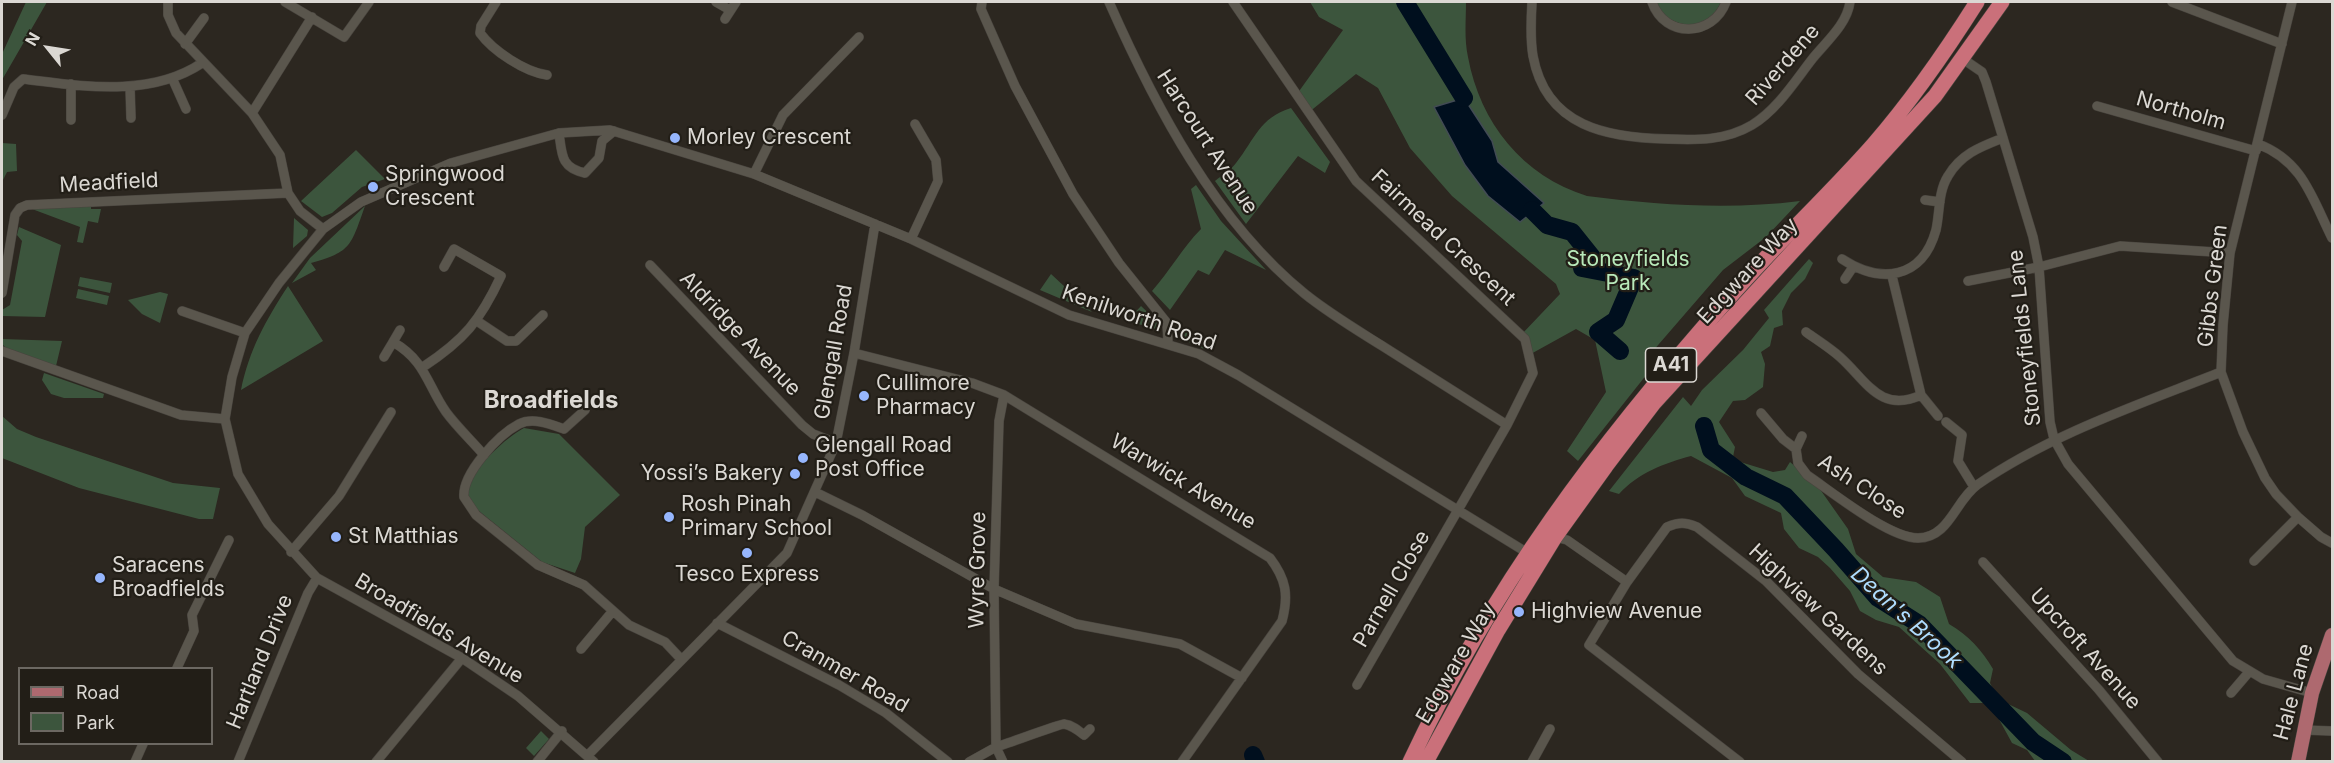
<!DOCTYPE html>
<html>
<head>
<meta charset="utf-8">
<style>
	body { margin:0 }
	#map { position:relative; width:2334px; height:763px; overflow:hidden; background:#2c2720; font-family:Inter,sans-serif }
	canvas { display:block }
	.frame { position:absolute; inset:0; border:3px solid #dbd8d3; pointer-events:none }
	.legend { position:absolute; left:18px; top:667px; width:195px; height:78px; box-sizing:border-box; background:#221e17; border:2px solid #6c6862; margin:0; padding:8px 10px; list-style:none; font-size:18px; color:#dbd8d3 }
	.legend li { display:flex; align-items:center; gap:12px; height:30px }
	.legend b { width:30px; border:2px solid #6c6862 }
	.north { position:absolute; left:18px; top:18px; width:60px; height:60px; -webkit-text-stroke:4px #221e17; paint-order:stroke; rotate:300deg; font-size:16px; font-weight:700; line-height:24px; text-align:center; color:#dbd8d3 }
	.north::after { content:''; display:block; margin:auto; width:21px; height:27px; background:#dbd8d3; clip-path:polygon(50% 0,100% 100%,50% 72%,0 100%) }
</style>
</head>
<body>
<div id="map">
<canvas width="2334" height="763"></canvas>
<div class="frame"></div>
<ul class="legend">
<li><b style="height:8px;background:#ae696f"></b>Road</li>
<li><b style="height:16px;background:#3c553d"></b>Park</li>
</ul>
<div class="north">N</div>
</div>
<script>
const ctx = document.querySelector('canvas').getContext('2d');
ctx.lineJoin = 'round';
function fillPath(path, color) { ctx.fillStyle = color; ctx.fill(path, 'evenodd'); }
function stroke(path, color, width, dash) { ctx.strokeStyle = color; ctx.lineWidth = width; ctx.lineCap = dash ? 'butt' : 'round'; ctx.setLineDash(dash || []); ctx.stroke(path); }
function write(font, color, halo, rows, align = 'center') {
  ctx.font = font + ' Inter,sans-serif'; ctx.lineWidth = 4.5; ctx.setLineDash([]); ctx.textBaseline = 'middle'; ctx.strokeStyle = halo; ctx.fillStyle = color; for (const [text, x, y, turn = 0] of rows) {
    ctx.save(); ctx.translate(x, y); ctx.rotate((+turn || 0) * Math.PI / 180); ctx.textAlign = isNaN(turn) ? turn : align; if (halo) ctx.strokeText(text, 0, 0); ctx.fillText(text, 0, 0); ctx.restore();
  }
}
fillPath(new Path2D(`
	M26,2H47L2,80V54Z
	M1310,2H1466C1466,20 1464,39 1468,57C1480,123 1523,176 1587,196C1658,205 1729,210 1800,201L1766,237L1723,270L1646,359L1651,369L1578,461L1567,451L1606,392L1595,340L1576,329L1529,355L1521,335L1560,294L1556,284L1452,196L1410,148L1378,88L1356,74L1308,113L1297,94L1343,30L1319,17Z
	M1655,2H1721C1708,33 1669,31 1655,2Z
	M1291,108L1330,162L1325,173L1298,156L1246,224L1215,181C1222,175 1231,170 1236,163C1255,139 1259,118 1291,108Z
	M2,143L16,144L17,171L7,172L2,182Z
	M356,150L385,179L362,187L332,213L322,217L301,201Z
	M1196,185L1221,221L1266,270L1225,250L1209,275L1198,270L1170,310L1152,291C1170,271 1182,248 1201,229L1191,189Z
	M91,206V209H101L98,223L88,221L83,243L77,242L80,227L32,209Z
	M365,206C351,245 352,252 311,263L316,270L292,283L310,258Z
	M294,218L308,230L307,236L293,248Z
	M19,227L61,245L45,317L2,316V310L10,305L22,241L17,235Z
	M1809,259L1813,263L1805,279L1791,293L1782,311L1783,325L1774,328L1770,346L1761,352L1765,364L1763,387L1745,400L1733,401L1719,422L1735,447L1733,457L1737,461L1773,472L1785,470L1790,462L1817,485L1848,529L1856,554L1883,577L1916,582L1940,597L1949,624C1969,636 1981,649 1993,669L1990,683L1995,693L1985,703H1970L1940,664L1899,627L1876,620L1860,611L1850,591L1830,568L1818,557L1799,548L1784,529L1781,513L1745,496L1732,478L1691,456C1665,463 1638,473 1619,494L1609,491L1683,397L1691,406L1702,390L1743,350L1769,318L1764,310Z
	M1051,274L1092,312L1040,290Z
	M80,277L112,283L110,293L78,286Z
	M288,286L323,341L241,390C249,350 266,320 288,286Z
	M78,289L109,296L107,305L76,298Z
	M160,292L168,294L160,323L142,314L128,300Z
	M1141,306L1159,323L1156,329L1127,321Z
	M1186,328L1207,343L1204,349L1178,337Z
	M2,339L62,341L56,366L6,348L2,344Z
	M44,373L104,394L103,398H64L51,394L42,380Z
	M2,416L17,429L36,437L173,483L220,488L213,519H199L79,488L2,458Z
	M524,428L559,434L620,495L585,527L581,559L575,573L542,562L469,503C469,499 467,493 467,489C469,471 509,435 524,428Z
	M2004,702L2027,713L2071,750L2089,761H2035L2027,750L2012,743L1995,712Z
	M541,731L549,739L534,756L526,748Z`), '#3c553d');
const water = new Path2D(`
	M1464,98L1492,141L1498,162L1544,203L1520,222L1488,196L1465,165L1434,107Z`);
fillPath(water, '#000f1e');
stroke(water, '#424b54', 1.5);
stroke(new Path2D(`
	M1405,2L1464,98
	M1532,210L1547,225L1572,232L1592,257L1581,261L1582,268L1634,278L1616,320L1598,332L1620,351
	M1704,426L1711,450L1746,477L1785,496L1836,550L1878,598L1919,624L2033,742L2063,762
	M1253,755L1256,762`), '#000f1e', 18);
const minor = new Path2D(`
	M168,2V15L176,33L252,113L280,155L288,193L300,211L323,229
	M285,2L344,37L369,2
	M496,2L481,26L480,33C493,51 525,72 547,75
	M716,2L730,10
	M982,2L981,9L1015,86L1073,194L1119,263L1167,323L1168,343
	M1109,2C1155,106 1215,221 1305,294C1330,314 1357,330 1384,347C1425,373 1466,399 1507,425
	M1233,2L1356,181L1525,339L1533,373L1507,425L1357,685
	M1532,2C1531,19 1530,39 1533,56C1546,127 1608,138 1668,139C1697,140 1725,141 1752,125C1777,110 1795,81 1813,58C1827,41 1847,24 1850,2
	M1652,2C1665,39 1713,37 1726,2
	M2172,2L2282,44
	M2292,2L2230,253L2223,325L2221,372L2243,432L2265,478L2276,494L2298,517L2321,537L2332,543
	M725,19L736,2
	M185,44L204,18
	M1963,59L1982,72L1986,82L2033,237L2039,267L2050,422L2054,439L2068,464L2233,661L2263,679L2312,693
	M173,80L186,109
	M71,84V120
	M130,87L131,118
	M2097,106L2256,151
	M252,113L312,17
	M2,115L14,87L23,79C82,86 150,98 202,63
	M559,133C562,155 561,168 585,173L599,158L602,141L614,131
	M2258,144C2303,161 2312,198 2332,238
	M754,174L783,115L859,37
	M1925,200L1940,202
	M911,239L938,181L936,160L915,124
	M1842,259C1880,284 1922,280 1936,230C1940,212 1938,192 1948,176C1961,154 1980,147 2003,138
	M650,265L802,425L813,434L836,443
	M1892,276L1921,395L1938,416
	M1845,279L1853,267
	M1968,281L2039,267L2120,246L2230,253
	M2,293L15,215L20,208L27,205L288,193
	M182,311L245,333
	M477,321L507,341H516L543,315
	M1806,332C1817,340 1830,348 1840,357C1866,380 1880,414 1921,395
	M393,342L400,330
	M2,351L181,415L225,419
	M854,353L972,383L1004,395L1270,558C1286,579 1289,595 1282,621L1182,762
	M384,357L393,342C426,361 427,385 446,412C457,427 472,441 484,455
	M423,367C464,340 480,321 501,276L454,249L444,267
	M1004,395L999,421L994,589L996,747C1006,744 1060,724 1064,724C1072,725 1078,730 1084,735L1090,729
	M585,410L564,429C550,424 533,417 519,424C498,435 462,474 464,497L476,515L538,565L584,585L629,625L665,642L681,659
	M1761,413L1783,439L1796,449L1798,463L1807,475C1832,492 1889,538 1918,538C1949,538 1955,501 1977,485C2051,434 2138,405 2221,372
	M1946,422L1962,435L1958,461L1974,487
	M1796,449L1802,436
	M815,492L862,515L994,589L1076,624L1180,644L1242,678
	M1555,537L1567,540L1627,582
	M291,552L339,496L391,412
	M2254,561L2298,517
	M1983,562L2099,690L2158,762
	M717,623L839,685L886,713L948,762
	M581,649L612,612
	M177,668L194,631L192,615L229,540
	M2231,693L2249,672
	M2304,730L2332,731
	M588,755L787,553L836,443L854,353L875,224
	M135,762L143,744
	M238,762L308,593L317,578
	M376,762L462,658
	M537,762L562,731
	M594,762L518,696L462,658L317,578L268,524L238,474L225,419L232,377L245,333L279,283L323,229L361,202L451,163L559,133L610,130L754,174L911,239L1069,315L1199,354L1238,375L1526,552
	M969,762L996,747L1003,762
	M1532,762L1550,729
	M1740,762L1589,645L1627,582L1667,527C1679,522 1685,522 1697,527L1766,581L1858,674L1962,762`);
const primary = new Path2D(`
	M2298,762L2312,693L2332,635`);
const trunk = new Path2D(`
	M1410,762C1492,586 1601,442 1729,298C1775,245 1827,197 1873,145C1912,100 1946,51 1977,2
	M1426,762L1498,630L1555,537L1606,466L1654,403L1935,96L2002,2`);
stroke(minor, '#48443e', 10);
stroke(primary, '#48443e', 15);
stroke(trunk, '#48443e', 16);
stroke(minor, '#5a564d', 9);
stroke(primary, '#ae696f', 14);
stroke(trunk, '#ca707a', 15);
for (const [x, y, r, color] of [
	[675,138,6,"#96b6fd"],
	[373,187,6,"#96b6fd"],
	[864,396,6,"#96b6fd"],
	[803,458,6,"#96b6fd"],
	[795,474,6,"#96b6fd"],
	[669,517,6,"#96b6fd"],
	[336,537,6,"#96b6fd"],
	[747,553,6,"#96b6fd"],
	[100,578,6,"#96b6fd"],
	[1519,612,6,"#96b6fd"]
]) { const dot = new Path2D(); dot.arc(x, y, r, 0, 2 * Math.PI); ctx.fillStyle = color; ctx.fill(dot); stroke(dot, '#221e17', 2); }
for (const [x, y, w] of [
	[1671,365,51]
]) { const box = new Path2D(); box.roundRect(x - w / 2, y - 17, w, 34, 4.5); ctx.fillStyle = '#221e17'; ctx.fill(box); stroke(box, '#dbd8d3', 1.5); }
write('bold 20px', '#dbd8d3', null, [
	["A41",1671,365]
]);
write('21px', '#dbd8d3', '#221e17', [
	["Riverdene",1783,65,-49],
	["Northolm",2181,111,16],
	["Harcourt Avenue",1207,142,57],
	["Meadfield",109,183,-3],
	["Fairmead Crescent",1443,238,43],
	["Edgware Way",1748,271,-47],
	["Gibbs Green",2213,286,-83],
	["Kenilworth Road",1139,318,19],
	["Aldridge Avenue",740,334,46],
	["Stoneyfields Lane",2025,338,-96],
	["Glengall Road",834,352,-80],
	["Warwick Avenue",1183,482,31],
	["Ash Close",1862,487,33],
	["Wyre Grove",978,570,-89],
	["Parnell Close",1392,589,-60],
	["Highview Gardens",1818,610,43],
	["Broadfields Avenue",439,629,31],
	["Upcroft Avenue",2085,649,48],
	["Hartland Drive",260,662,-68],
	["Edgware Way",1456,663,-60],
	["Cranmer Road",845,672,30],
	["Hale Lane",2294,692,-75]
]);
write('21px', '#dbd8d3', '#221e17', [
	["Morley Crescent",687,138],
	["Springwood",385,175],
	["Crescent",385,199],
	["Cullimore",876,384],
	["Pharmacy",876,408],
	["Glengall Road",815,446],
	["Post Office",815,470],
	["Yossi’s Bakery",783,474,"right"],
	["Rosh Pinah",681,505],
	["Primary School",681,529],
	["St Matthias",348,537],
	["Saracens",112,566],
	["Broadfields",112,590],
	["Tesco Express",747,575,"center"],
	["Highview Avenue",1531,612]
], 'left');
write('21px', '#b8e9ba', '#221e17', [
	["Stoneyfields",1628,260],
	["Park",1628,284]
]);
write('italic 22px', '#afddfe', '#221e17', [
	["Dean's Brook",1906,618,42]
]);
write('bold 24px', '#dbd8d3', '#221e17', [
	["Broadfields",551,401]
]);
</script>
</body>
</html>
